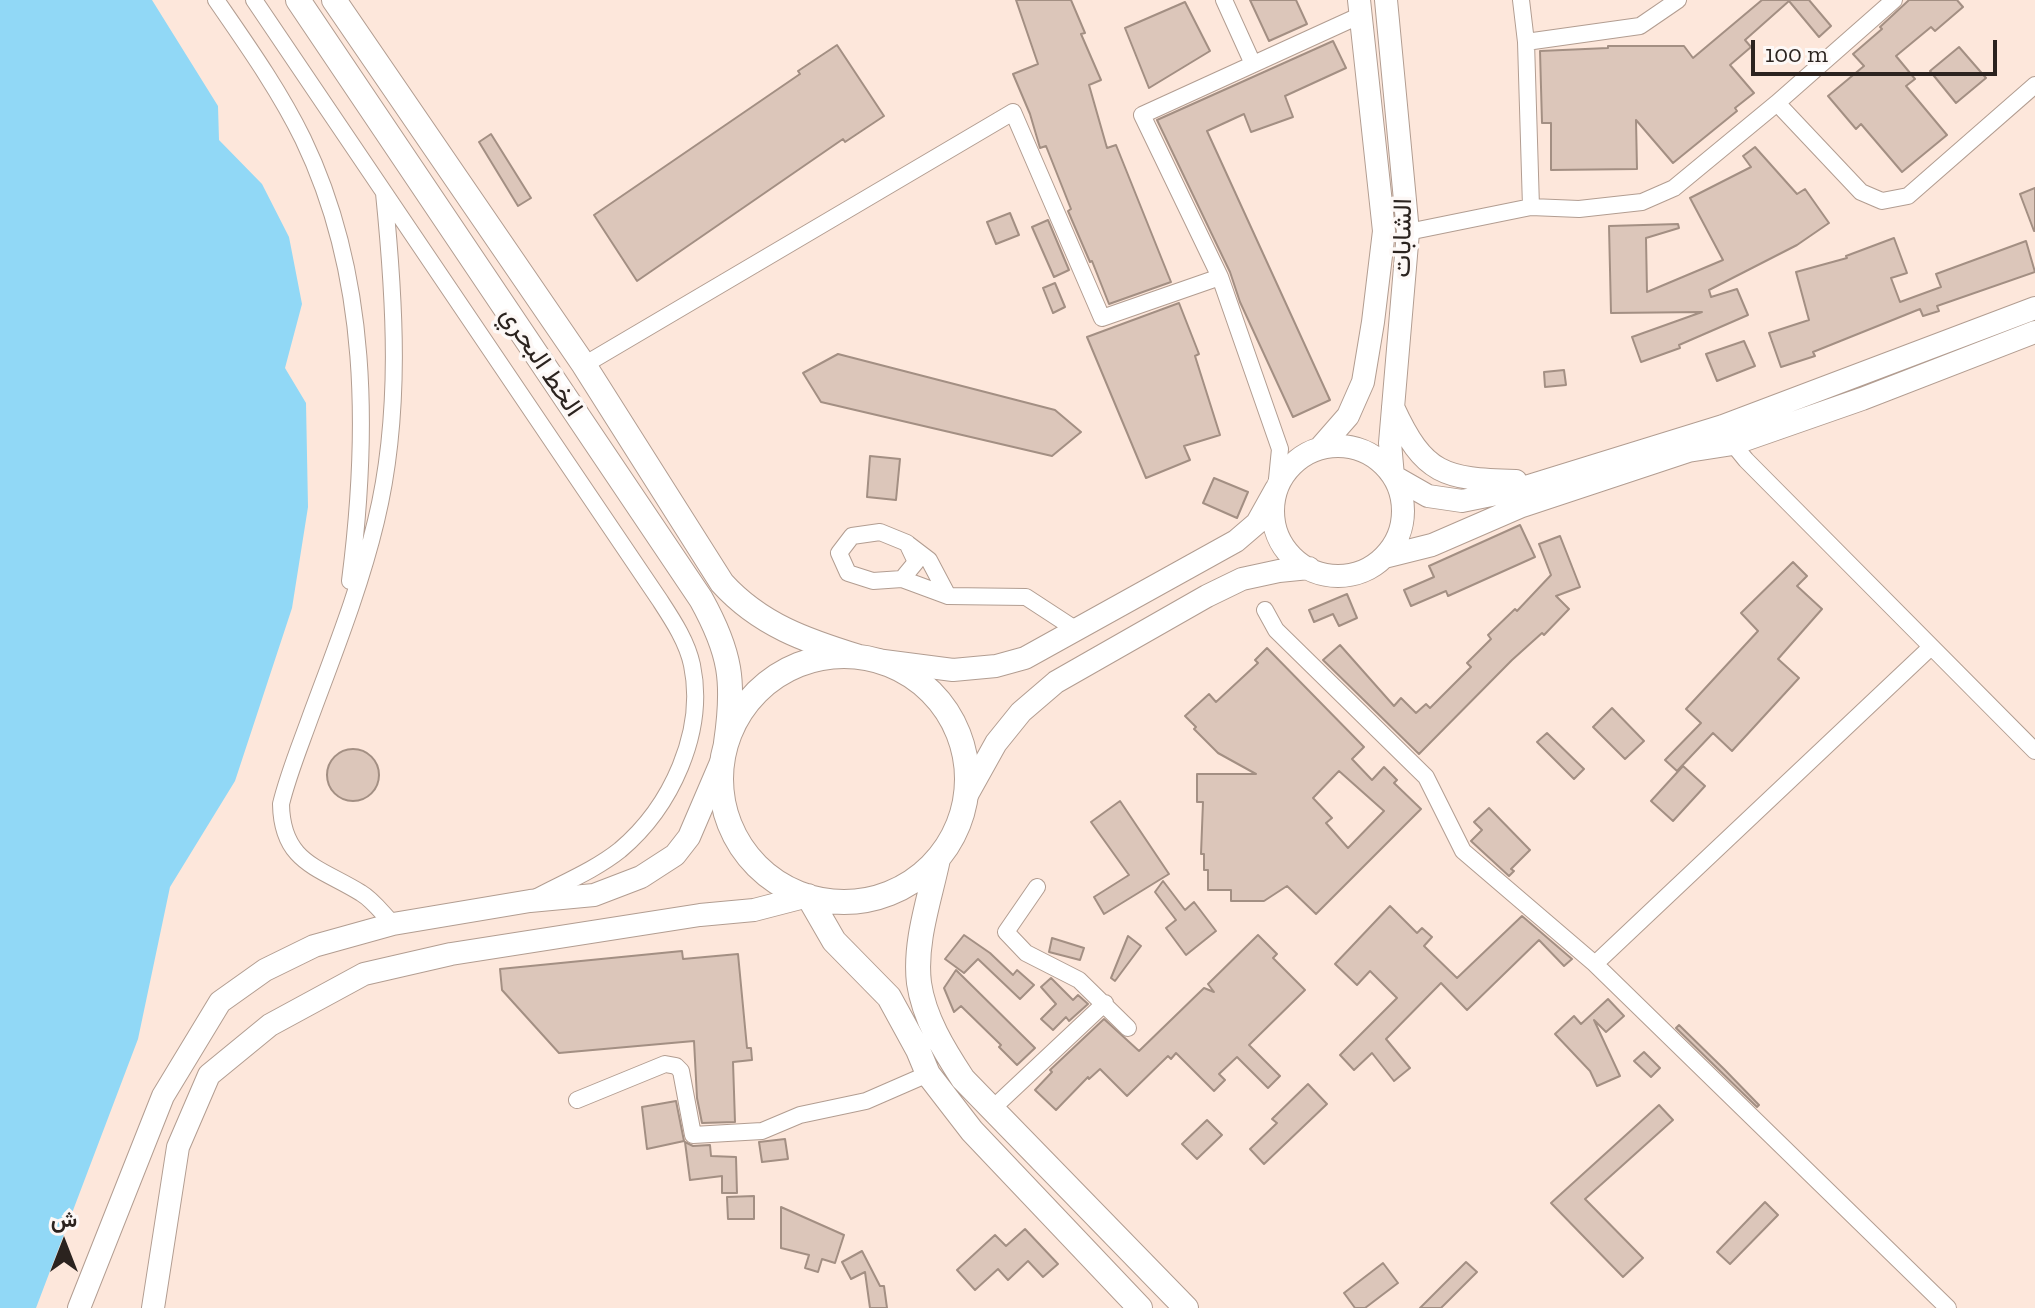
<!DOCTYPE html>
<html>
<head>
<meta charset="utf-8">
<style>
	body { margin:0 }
	#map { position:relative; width:2035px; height:1308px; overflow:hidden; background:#fde7db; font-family:"Zilla Slab",Vazirmatn,serif }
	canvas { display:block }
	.north { position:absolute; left:24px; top:1204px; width:80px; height:80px; -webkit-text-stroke:6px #fdf8f6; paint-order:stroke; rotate:0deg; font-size:22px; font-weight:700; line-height:32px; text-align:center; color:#2b231f }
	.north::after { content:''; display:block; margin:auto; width:28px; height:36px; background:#2b231f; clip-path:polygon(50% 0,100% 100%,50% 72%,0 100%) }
	.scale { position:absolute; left:1751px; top:40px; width:246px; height:36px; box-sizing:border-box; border:4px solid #2b231f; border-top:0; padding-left:10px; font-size:24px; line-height:28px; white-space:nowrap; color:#2b231f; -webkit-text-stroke:6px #fdf8f6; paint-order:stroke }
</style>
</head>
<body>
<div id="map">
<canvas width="2035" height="1308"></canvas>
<div class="north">ش</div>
<div class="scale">100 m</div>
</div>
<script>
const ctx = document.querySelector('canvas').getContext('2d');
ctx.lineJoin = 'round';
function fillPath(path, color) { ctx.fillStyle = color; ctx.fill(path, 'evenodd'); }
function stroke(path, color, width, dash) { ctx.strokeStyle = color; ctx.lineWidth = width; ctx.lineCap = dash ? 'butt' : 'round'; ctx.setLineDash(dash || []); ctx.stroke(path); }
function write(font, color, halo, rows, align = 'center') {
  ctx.font = font + ' "Zilla Slab",Vazirmatn,serif'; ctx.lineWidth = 7; ctx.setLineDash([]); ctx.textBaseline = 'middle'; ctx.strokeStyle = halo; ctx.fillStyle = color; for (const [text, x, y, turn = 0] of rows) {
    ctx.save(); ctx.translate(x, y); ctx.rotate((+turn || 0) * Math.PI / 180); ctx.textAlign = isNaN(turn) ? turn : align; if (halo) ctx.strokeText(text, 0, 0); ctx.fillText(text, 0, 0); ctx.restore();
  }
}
fillPath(new Path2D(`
	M0,0H152L218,106L219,140L262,184L289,237L302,304L285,368L306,403L308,507L292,608L235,781L170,887L138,1039L36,1308H0Z`), '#91d8f6');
const building = new Path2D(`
	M1016,0H1071L1085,33L1081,34L1101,80L1089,85L1107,148L1116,145L1171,282L1109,304L1092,261L1090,262L1068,211L1071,209L1046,146L1040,148L1030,114L1013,74L1038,64Z
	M1250,0H1296L1307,24L1269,41Z
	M1762,0H1809L1831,26L1819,37L1789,1L1745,40L1751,47L1730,65L1754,93L1735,108L1737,111L1673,163L1636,120L1637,169L1551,170V123H1542L1540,51L1608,48V46H1684L1693,58Z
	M1909,0H1957L1963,7L1935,31L1931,27L1896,56L1915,79L1906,86L1947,135L1902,172L1861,124L1856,129L1828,96L1864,66L1853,54L1882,29L1880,27Z
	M1185,2L1210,51L1149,88L1125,28Z
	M1333,41L1346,68L1285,96L1293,117L1251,132L1244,114L1207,131L1330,400L1293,417L1240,302L1230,272L1157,120Z
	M837,45L884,116L845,142L843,139L637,281L594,215L800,74L798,71Z
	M1959,47L1986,78L1956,103L1930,71Z
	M491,134L531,198L518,206L479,142Z
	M1755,147L1797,194L1805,189L1829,223L1797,245L1709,290L1711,297L1737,289L1748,315L1679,345L1680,348L1641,362L1632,337L1702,312L1611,313L1609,226L1678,224L1679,228L1646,238L1647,292L1723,260L1690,198L1751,167L1743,156Z
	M2035,188V231H2034L2020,194Z
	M1010,213L1019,235L996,244L987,222Z
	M1048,220L1069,270L1054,277L1032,227Z
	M1894,238L1907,273L1891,278L1900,302L1941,287L1936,274L2026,241L2035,272L1937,306L1939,311L1923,316L1920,309L1813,352L1815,356L1781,367L1769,333L1809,320L1796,272L1847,258L1846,256Z
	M1055,283L1065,307L1053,313L1043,288Z
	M1179,303L1199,354L1195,356L1220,435L1184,446L1190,460L1146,478L1087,337Z
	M1744,341L1755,366L1717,381L1706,354Z
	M838,354L1055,410L1081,432L1052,456L821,402L803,373Z
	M1564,370L1566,385L1545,387L1544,372Z
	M870,456L900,459L896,500L867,497Z
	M1214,478L1248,492L1237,518L1203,503Z
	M1520,525L1535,557L1448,596L1446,591L1411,606L1404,590L1434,577L1429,566Z
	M1560,536L1580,587L1556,596L1569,609L1544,635L1542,633L1512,660L1419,754L1323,660L1340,645L1394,706L1401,698L1416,713L1426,704L1430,708L1471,667L1467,663L1491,639L1488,635L1515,609L1517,611L1551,575L1539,544Z
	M1793,562L1807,576L1797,586L1822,609L1778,659L1799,678L1732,751L1713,733L1677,771L1665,760L1701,723L1686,709L1758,631L1741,613Z
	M1347,594L1357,618L1339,626L1333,614L1314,622L1309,610Z
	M1267,648L1364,747L1352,759L1372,780L1384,767L1397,780L1394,783L1421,809L1316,914L1287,886L1264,901H1231V890H1208V870H1204V854H1201L1203,802H1197V774H1256L1218,753L1194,729L1196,727L1185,716L1209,694L1216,702L1258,663L1255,660ZM1339,771L1384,811L1348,848L1326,823L1332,818L1313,798Z
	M1612,708L1644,741L1625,759L1593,727Z
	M1547,733L1584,769L1574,779L1537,742Z
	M327 775a26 26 0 1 1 52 0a26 26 0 1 1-52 0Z
	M1683,766L1705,786L1673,821L1651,801Z
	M1120,801L1169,874L1104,914L1094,897L1129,875L1091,822Z
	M1489,808L1530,850L1511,869L1514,871L1509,876L1471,841L1482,830L1474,822Z
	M1163,881L1185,910L1194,902L1216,931L1186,955L1166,928L1176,920L1155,892Z
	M1390,906L1417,933L1422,928L1432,937L1424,946L1457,978L1522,916L1572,959L1564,966L1539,940L1467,1010L1441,983L1386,1039L1410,1068L1394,1081L1372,1053L1354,1070L1340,1055L1397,998L1370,971L1357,985L1335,964Z
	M964,935L990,953L1013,975L1017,970L1034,985L1020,999L978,959L964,973L945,959Z
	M1258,935L1277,954L1273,958L1305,990L1249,1045L1280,1076L1268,1088L1237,1057L1219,1074L1225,1080L1214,1091L1176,1053L1171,1059L1168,1056L1127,1096L1100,1069L1089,1079L1088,1077L1056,1110L1035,1090L1052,1072L1050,1070L1104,1019L1139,1051L1204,988L1214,992L1208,984Z
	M1128,936L1141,946L1115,981L1111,978Z
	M1052,938L1084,948L1080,960L1049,952Z
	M682,951L683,959L738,954L747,1048H751L752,1060L733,1062L735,1122L702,1123L697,1098L694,1041L559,1053L502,990L500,969Z
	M956,970L1035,1048L1017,1065L999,1047L1001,1045L961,1006L954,1012L944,988Z
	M1051,978L1073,1000L1078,995L1088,1004L1069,1021L1066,1017L1053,1030L1041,1019L1056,1004L1041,987Z
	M1608,999L1624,1016L1606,1032L1594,1020L1620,1076L1597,1086L1590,1071L1555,1034L1574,1016L1581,1024Z
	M1679,1025L1724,1069L1759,1105L1757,1107L1676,1028Z
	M1644,1052L1660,1068L1651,1077L1634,1061Z
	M1308,1084L1327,1104L1264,1164L1250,1149L1277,1123L1272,1119Z
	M676,1101L684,1141L647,1149L642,1107Z
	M1659,1105L1673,1120L1585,1199L1643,1258L1623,1277L1551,1203Z
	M1207,1120L1222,1135L1197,1159L1182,1144Z
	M785,1139L788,1159L762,1162L759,1142Z
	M685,1142L693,1146L710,1145L711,1156L736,1157L737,1193H722V1176L690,1180Z
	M754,1196V1219H728L727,1197Z
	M1765,1202L1778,1215L1730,1264L1717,1252Z
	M781,1207L844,1235L835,1263L822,1259L818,1272L805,1268L809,1255L781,1248Z
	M1025,1229L1058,1264L1043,1277L1028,1261L1008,1280L998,1269L975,1290L957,1270L995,1235L1006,1246Z
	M862,1251L880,1286H884L887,1308H870L865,1272L851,1279L842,1262Z
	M1466,1262L1477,1272L1441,1308H1420Z
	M1383,1263L1398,1283L1365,1308H1355L1344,1293Z`);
fillPath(building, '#dcc6ba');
stroke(building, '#a38f83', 2);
const minor = new Path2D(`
	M216,0C247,45 279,90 303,139C369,276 369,433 350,581
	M254,0L659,599C672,619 687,641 692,665C706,732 671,807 620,850C595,870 563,883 535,898
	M1224,0L1253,64
	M1521,0L1526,42L1531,207
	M1526,42L1640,26L1678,0
	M1777,103L1861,192L1882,201L1908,196L2035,85
	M384,193C395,302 402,414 376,521C360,588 334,653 310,718C300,746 288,775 281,804C282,863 319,867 361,893C373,900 383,914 393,924
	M1408,232L1531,207L1579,209L1642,202L1674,188L1777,103L1894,0
	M584,365L1013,112L1102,318L1220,277
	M1733,444L1746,460L2035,751
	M1276,489L1280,449L1220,277L1142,115L1361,15
	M880,532L907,543L916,562L902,579L873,581L848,573L839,553L852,536Z
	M908,544L929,560L948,596
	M902,579L948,596L1026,597L1075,629
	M1265,610L1276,630L1426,777L1463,851L1595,964L1948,1308
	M1037,887L1006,932L1026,953L1079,980L1128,1028
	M1595,964L1931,647
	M577,1100L665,1064L676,1066L681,1071L693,1135L762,1131L800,1115L866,1101L928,1074
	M992,1109L1105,1003`);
const major = new Path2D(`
	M1386,0L1408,232L1390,443L1393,476L1428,496L1462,501L1516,490L1723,426L2035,308
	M1393,407C1424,475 1444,479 1516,481
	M1273 511a65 65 0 1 1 130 0a65 65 0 1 1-130 0Z
	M1320,448L1348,416L1363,382L1373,322L1384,231L1359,0
	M1384,557L1432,545L1522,506L1688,451L1733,444L1862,399L2035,332
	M876,660L953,670L996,666L1025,658L1236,541L1257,523L1276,489
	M967,795L996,743L1021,712L1056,682L1207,596L1242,579L1279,571L1309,568
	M79,1308L163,1096L220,1002L265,970L314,946L393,924L530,901L594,895L641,877L675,855L689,837L722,760
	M153,1308L178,1147L209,1075L270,1025L364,974L451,954L700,915L754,910L808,896`);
const highway = new Path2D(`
	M298,0L701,599C731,653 735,682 726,743
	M334,0L584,365L722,583C760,625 807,641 859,657
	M721 779a123 123 0 1 1 246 0a123 123 0 1 1-246 0Z
	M938,859C930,898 914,942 919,983C924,1018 944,1050 963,1079L1186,1308
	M808,896L834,941L889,997L918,1050L928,1074L972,1131L1140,1308`);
stroke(minor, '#b29d91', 18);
stroke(major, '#b29d91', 24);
stroke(highway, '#b29d91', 26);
stroke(minor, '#fff', 16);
stroke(major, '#fff', 22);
stroke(highway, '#fff', 24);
write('26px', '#2b231f', '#fdf8f6', [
	["الشابات",1403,238,-89],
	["الخط البحري",541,362,56]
]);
</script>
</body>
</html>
